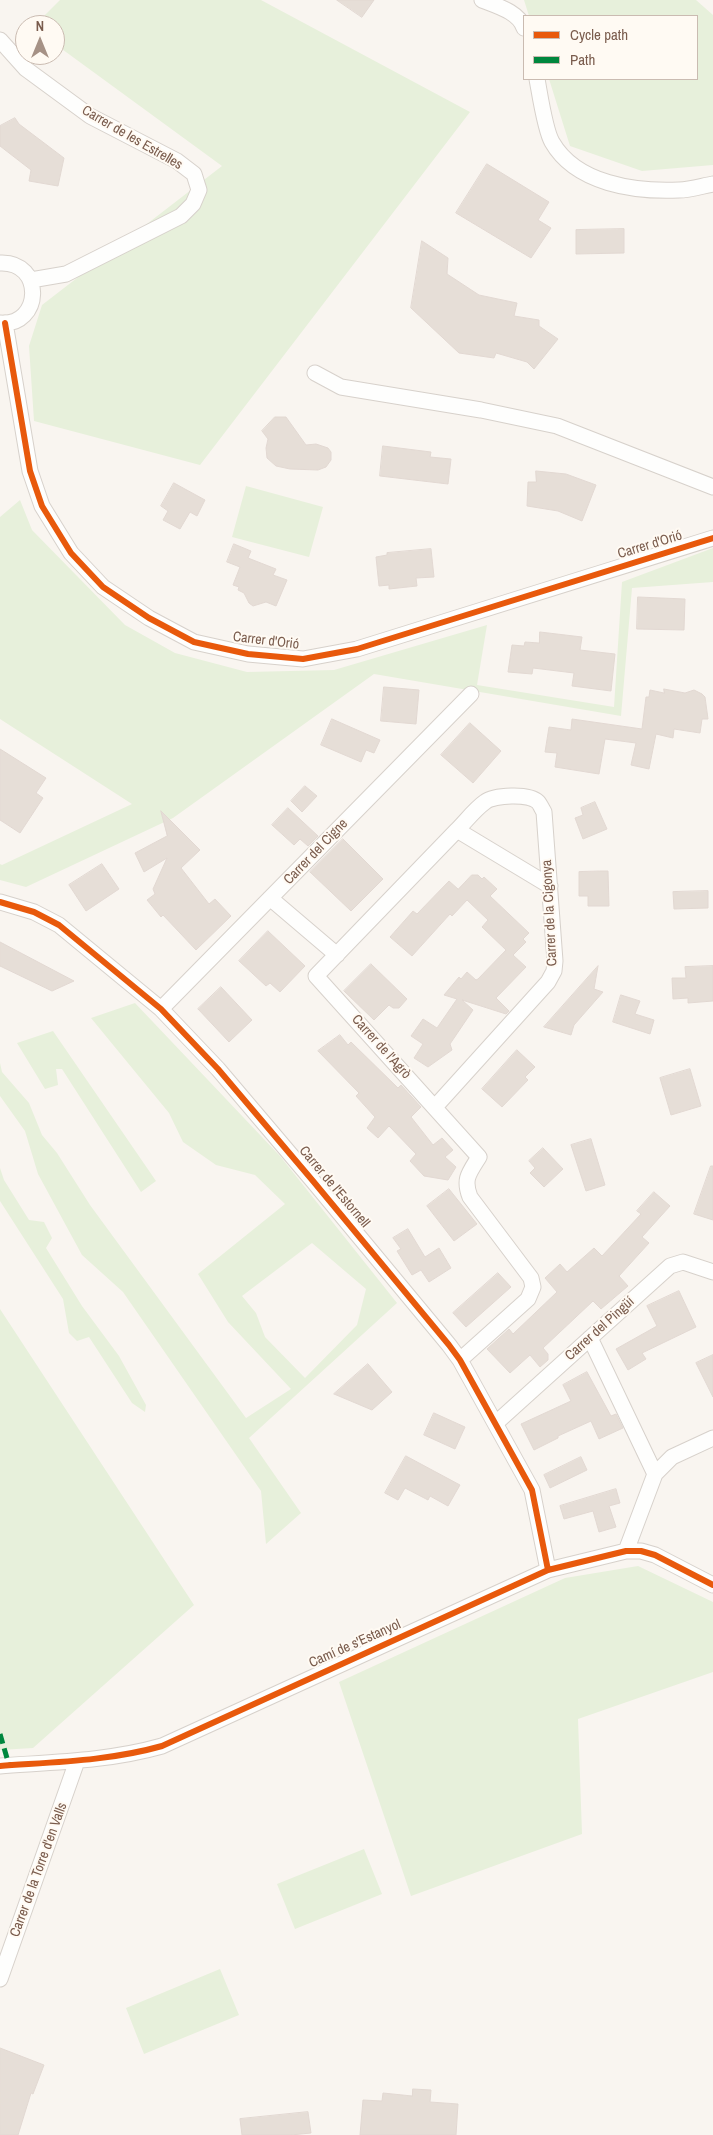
<!DOCTYPE html>
<html>
<head>
<meta charset="utf-8">
<style>
	body { margin:0 }
	#map { position:relative; width:713px; height:2135px; overflow:hidden; background:#f9f5f0; font-family:"Archivo Narrow",sans-serif }
	canvas { display:block }
	.legend { position:absolute; left:523px; top:15px; width:175px; height:65px; box-sizing:border-box; background:#fffaf3; border:1px solid #cabbb1; margin:0; padding:6px 9px; list-style:none; font-size:15px; color:#7a5c4d }
	.legend li { display:flex; align-items:center; gap:10px; height:25px }
	.legend b { width:25px; border:1px solid #cabbb1 }
	.north { position:absolute; left:15px; top:15px; width:50px; height:50px; box-sizing:border-box; background:#fffaf3; border:1px solid #cabbb1; border-radius:50%; rotate:0deg; font-size:14px; font-weight:700; line-height:20px; text-align:center; color:#7a5c4d }
	.north::after { content:''; display:block; margin:auto; width:18px; height:22px; background:#a69286; clip-path:polygon(50% 0,100% 100%,50% 72%,0 100%) }
</style>
</head>
<body>
<div id="map">
<canvas width="713" height="2135"></canvas>
<ul class="legend">
<li><b style="height:6px;background:#e8590c"></b>Cycle path</li>
<li><b style="height:6px;background:#00873e"></b>Path</li>
</ul>
<div class="north">N</div>
</div>
<script>
const ctx = document.querySelector('canvas').getContext('2d');
ctx.lineJoin = 'round';
function fillPath(path, color) { ctx.fillStyle = color; ctx.fill(path, 'evenodd'); }
function stroke(path, color, width, dash) { ctx.strokeStyle = color; ctx.lineWidth = width; ctx.lineCap = dash ? 'butt' : 'round'; ctx.setLineDash(dash || []); ctx.stroke(path); }
function write(font, color, halo, rows, align = 'center') {
  ctx.font = font + ' "Archivo Narrow",sans-serif'; ctx.lineWidth = 4; ctx.setLineDash([]); ctx.textBaseline = 'middle'; ctx.strokeStyle = halo; ctx.fillStyle = color; for (const [text, x, y, turn = 0] of rows) {
    ctx.save(); ctx.translate(x, y); ctx.rotate((+turn || 0) * Math.PI / 180); ctx.textAlign = isNaN(turn) ? turn : align; if (halo) ctx.strokeText(text, 0, 0); ctx.fillText(text, 0, 0); ctx.restore();
  }
}
fillPath(new Path2D(`
	M60,0H261L470,112L200,465L34,421L29,346L42,305L222,166L55,44V25H35Z
	M524,0H696L713,15V165L642,171L570,146L549,79H697V16H529Z
	M246,486L323,507L309,557L232,537Z
	M20,500L32,530L125,625L175,653L247,672L334,670L487,625L477,685L614,707L622,582L713,548V582L632,588L621,716L374,674L173,818L26,887L0,880V864L2,865L132,804L0,719V517Z
	M135,1003L280,1156L397,1303L249,1438L301,1513L266,1544L261,1491L123,1292L82,1255L38,1174L25,1131L0,1096V1063L2,1072L29,1103L42,1135L57,1153L90,1205L246,1418L291,1389L228,1322L198,1274L285,1204L255,1175L216,1165L183,1142L169,1113L91,1018ZM312,1243L366,1289L357,1325L305,1378L265,1337L256,1313L242,1296Z
	M53,1031L156,1181L141,1192L62,1069H56L58,1085L45,1089L17,1043Z
	M0,1168L4,1180L29,1220L44,1222L52,1238L46,1248L82,1306L119,1356L146,1405L145,1412L132,1403L89,1337L77,1341L69,1333L63,1299L0,1201Z
	M0,1309L194,1605L33,1748L0,1750Z
	M638,1566L713,1602V1672L578,1719L582,1834L411,1896L339,1682L565,1578Z
	M364,1849L382,1894L295,1929L277,1884Z
	M220,1969L239,2015L144,2054L126,2008Z`), '#e7f0db');
const building = new Path2D(`
	M337,0H374L362,17Z
	M15,118L19,124L64,158L58,186L29,181L31,170L0,146V126Z
	M487,164L549,202L538,220L551,228L531,258L456,213Z
	M624,229V253L576,254V230Z
	M422,241L448,258L447,274L479,295L517,303L514,316L539,320V326L558,339L534,369L527,362L496,353L494,358L459,353L411,308Z
	M275,417H286L306,445L316,444L328,448L331,452V460L326,467L318,470L290,469L276,466L267,458L266,448L268,439L262,431Z
	M383,446L431,452L430,457L451,459L448,484L380,476Z
	M536,471L566,474L596,485L582,521L558,511L527,506L528,482H536Z
	M174,483L205,500L197,516L190,512L180,529L163,520L168,511L161,506Z
	M234,544L251,551L248,558L276,569L273,575L287,580L276,606L266,602L253,606L249,603L244,593L238,590L239,587L233,585L240,567L227,562Z
	M431,549L434,577L416,578L417,586L389,589V585L379,586L376,557L387,555V553Z
	M638,597L685,599L684,630L637,629Z
	M540,632L582,637L580,650L615,654L611,691L572,686L574,673L533,668L532,674L508,672L512,645L524,646L525,642L539,643Z
	M384,687L419,690L416,724L381,721Z
	M664,689L685,693L694,690L702,694L705,697L708,719H702L700,733L674,729L673,738L656,734L649,769L631,765L636,743L605,739L599,774L555,767L557,753L545,752L549,727L571,730L572,719L642,729L646,697H649L650,690L664,693Z
	M332,719L380,740L374,753L366,750L361,762L321,745Z
	M470,723L501,751L473,783L441,755Z
	M0,749L46,778L36,793L43,798L20,833L0,820Z
	M305,786L317,796L302,812L291,801Z
	M595,802L607,829L583,839L575,818L583,815L581,808Z
	M288,808L318,836L308,846L300,839L294,845L272,825Z
	M161,811L200,850L181,868L209,904L215,899L231,916L196,950L163,915L161,917L147,900L155,894L153,889L167,858L144,872L135,853L167,836Z
	M343,839L383,879L351,911L310,872Z
	M102,864L119,889L86,911L69,885Z
	M600,871H608L609,906H588V896H579V872Z
	M472,875H478L482,879L484,877L497,889L490,896L529,933L523,939L526,942L513,955L526,967L496,998L509,1011L506,1014L462,1000L473,1010L450,1044L452,1050L428,1067L414,1058L423,1044L411,1036L423,1019L437,1028L457,999L444,995L459,977L461,979L467,972L476,980L478,979L506,950L482,927L488,920L467,900L452,916L450,914L412,956L390,937L413,911L417,914L449,881L458,889Z
	M708,891V908L674,909L673,892Z
	M268,931L305,966L280,992L270,983L266,986L239,961Z
	M0,942L74,981L52,991L0,966Z
	M371,964L407,999L399,1008H393L389,1005L374,1020L344,991Z
	M598,966L594,989L603,992L574,1025L571,1035L544,1027Z
	M713,966V1001L688,1003V998L673,999L672,978H686L685,967Z
	M221,987L252,1020L229,1042L198,1009Z
	M621,995L640,1001L635,1014L654,1020L650,1034L613,1022Z
	M340,1035L348,1045L351,1042L398,1088L401,1085L421,1107L411,1117L433,1145L442,1138L453,1150L445,1157L456,1167L448,1180L424,1176L410,1161L416,1154L389,1126L378,1138L367,1128L375,1117L356,1096L359,1093L318,1051Z
	M517,1050L535,1067L525,1077L528,1080L502,1107L482,1089Z
	M690,1069L701,1106L671,1115L660,1078Z
	M591,1139L605,1185L586,1191L571,1145Z
	M543,1148L563,1169L544,1187L530,1173L535,1168L529,1161Z
	M711,1166H713V1220L694,1214Z
	M449,1189L477,1224L454,1241L427,1206Z
	M654,1192L670,1206L642,1237L649,1243L619,1276L628,1286L601,1309L593,1301L543,1348L548,1354V1360L540,1367L530,1355L510,1373L487,1349L509,1329L513,1334L557,1292L545,1278L560,1264L567,1272L594,1248L602,1256L641,1214L637,1211Z
	M408,1229L425,1257L439,1248L451,1268L429,1282L421,1270L412,1275L397,1251L401,1249L393,1238Z
	M498,1273L511,1287L466,1327L453,1313Z
	M679,1291L696,1327L642,1353L646,1359L628,1370L616,1349L657,1326L647,1306Z
	M713,1355V1397L696,1363Z
	M368,1364L392,1392L372,1410L334,1394Z
	M587,1372L611,1416L616,1414L623,1428L599,1439L591,1421L558,1436V1438L534,1450L521,1424L571,1401L563,1385Z
	M434,1413L465,1427L455,1449L424,1435Z
	M406,1456L460,1485L448,1506L430,1496L428,1500L405,1488L398,1500L385,1493Z
	M581,1457L587,1470L550,1488L544,1475Z
	M616,1489L620,1503L609,1506L616,1527L599,1532L593,1511L564,1519L560,1506Z
	M0,2048L44,2065L33,2094L31,2093L18,2135H0Z
	M413,2089L431,2090L430,2102L458,2104L456,2135H360L363,2100L382,2101L383,2093L412,2096Z
	M308,2112L311,2133L291,2135H242L240,2119Z`);
fillPath(building, '#e6ded7');
stroke(building, '#e2d8d2', 1);
const street = new Path2D(`
	M482,0C497,6 519,12 524,28
	M0,40L26,69L90,116L177,161L194,174L199,190L193,204L181,216L66,274L31,280
	M537,79C540,95 545,130 552,142C576,184 635,192 679,190C690,190 702,186 713,184
	M0,263C45,261 42,327 0,323
	M5,323L30,471L42,506L71,553L103,587L149,618L194,642L248,654L303,659L357,649L713,538
	M315,373L341,387L481,410L557,426L713,487
	M270,898L337,955
	M0,902L34,912L59,925L161,1009L218,1069L313,1181L449,1345L460,1360L532,1490L548,1570
	M161,1009L471,694
	M435,1107L548,982L554,971L555,961L544,812C542,809 540,804 538,802C529,793 494,795 485,802C475,809 466,821 457,830
	M590,1338L655,1474
	M460,1360L528,1299L533,1287L531,1278L470,1197C463,1179 469,1173 479,1157L316,976L457,830L550,886
	M496,1423L670,1266L683,1262L713,1272
	M626,1551L655,1474L672,1457L713,1438
	M0,1766C55,1762 109,1761 162,1746L548,1570L626,1551H641L655,1555L713,1585
	M0,1979L77,1761`);
stroke(street, '#d7d1cb', 17);
stroke(street, '#fefefd', 15);
stroke(new Path2D(`
	M0,1734L9,1765`), '#00873e', 5, [10, 5]);
stroke(new Path2D(`
	M5,323L30,471L42,506L71,553L103,587L149,618L194,642L248,654L303,659L357,649L713,538
	M0,902L34,912L59,925L161,1009L218,1069L313,1181L449,1345L460,1360L532,1490L548,1570
	M0,1766C55,1762 109,1761 162,1746L548,1570L626,1551H641L655,1555L713,1585`), '#e8590c', 6);
write('14px', '#7a5c4d', '#fffaf3', [
	["Carrer de les Estrelles",132,138,30],
	["Carrer d'Orió",650,545,-17],
	["Carrer d'Orió",266,641,7],
	["Carrer del Cigne",316,852,-46],
	["Carrer de la Cigonya",550,913,-93],
	["Carrer de l'Agrò",381,1047,48],
	["Carrer de l'Estornell",334,1187,50],
	["Carrer del Pingüí",600,1329,-42],
	["Camí de s'Estanyol",355,1644,-24],
	["Carrer de la Torre d'en Valls",39,1870,-70]
]);
</script>
</body>
</html>
